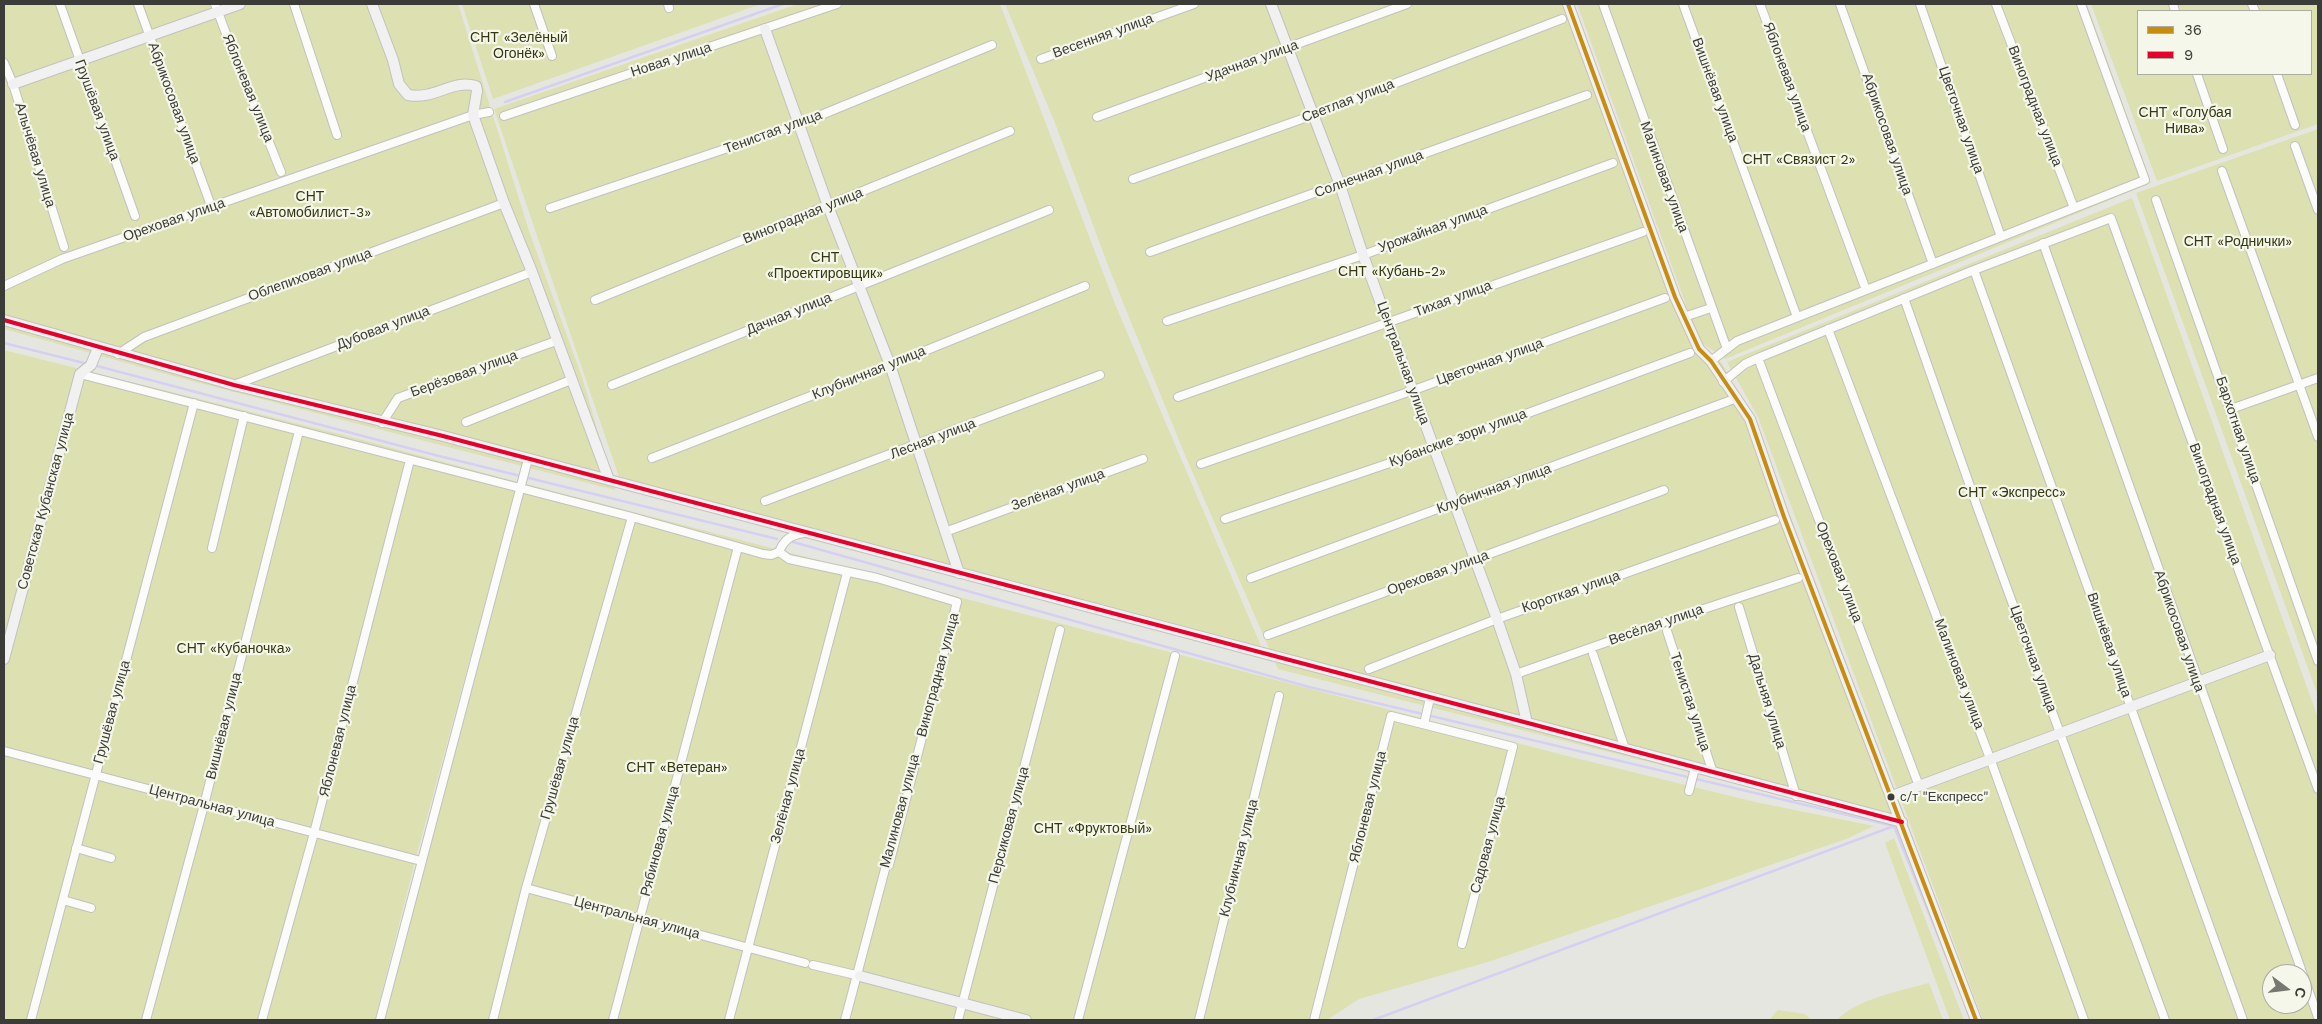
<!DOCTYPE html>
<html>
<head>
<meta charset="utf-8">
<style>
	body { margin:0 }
	#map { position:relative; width:2322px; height:1024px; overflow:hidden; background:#e6e6e0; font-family:"Work Sans",sans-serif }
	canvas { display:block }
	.frame { position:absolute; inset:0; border:5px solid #3b3c37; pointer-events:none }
	.legend { position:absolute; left:2137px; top:10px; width:175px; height:65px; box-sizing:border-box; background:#f5f7ea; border:1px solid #abaca2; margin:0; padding:6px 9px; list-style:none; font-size:15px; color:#3b3c37 }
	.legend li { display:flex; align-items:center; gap:10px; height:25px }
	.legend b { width:25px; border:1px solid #abaca2 }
	.north { position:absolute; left:2262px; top:964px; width:50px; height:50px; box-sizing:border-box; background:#f5f7ea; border:1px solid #abaca2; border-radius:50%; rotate:105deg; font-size:14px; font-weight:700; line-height:20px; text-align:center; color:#3b3c37 }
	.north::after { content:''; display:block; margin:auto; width:18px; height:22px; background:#777872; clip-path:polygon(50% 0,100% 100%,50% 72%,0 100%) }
</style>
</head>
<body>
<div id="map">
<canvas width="2322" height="1024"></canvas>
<div class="frame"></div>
<ul class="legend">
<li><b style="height:6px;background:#c88c0e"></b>36</li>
<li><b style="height:6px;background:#e4002b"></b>9</li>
</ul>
<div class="north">С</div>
</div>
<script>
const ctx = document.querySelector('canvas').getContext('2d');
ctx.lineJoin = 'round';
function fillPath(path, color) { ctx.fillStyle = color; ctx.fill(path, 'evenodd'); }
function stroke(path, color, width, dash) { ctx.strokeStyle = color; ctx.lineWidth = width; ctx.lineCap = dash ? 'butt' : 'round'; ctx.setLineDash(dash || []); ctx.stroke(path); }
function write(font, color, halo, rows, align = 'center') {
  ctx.font = font + ' "Work Sans",sans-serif'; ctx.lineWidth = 4.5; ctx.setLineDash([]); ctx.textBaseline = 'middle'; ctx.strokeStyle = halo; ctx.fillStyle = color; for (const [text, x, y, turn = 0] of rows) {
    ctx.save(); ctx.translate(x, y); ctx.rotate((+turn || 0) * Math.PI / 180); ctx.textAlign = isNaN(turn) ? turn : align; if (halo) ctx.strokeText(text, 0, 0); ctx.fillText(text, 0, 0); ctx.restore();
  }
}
fillPath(new Path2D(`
	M4,4H458L530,234L582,377L615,490L180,378L4,329Z
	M462,4H761L493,99Z
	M798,4H1000L1115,304L1261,646L619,477L494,109Z
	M1005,4H1572L1699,348L1722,363L1759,433L1908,827L1278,669L1185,455L1109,268L1055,123Z
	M1577,4H2087L2151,183L1725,359L1699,341Z
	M2091,4H2318V124L2157,181ZM2138,11H2311V74H2138Z
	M2318,129V696L2136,193Z
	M2132,198L2318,718V1020H1983L1758,417L1727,362ZM2272,974H2302V1004H2272Z
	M4,350L355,438L518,482L414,865L375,1020H4Z
	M519,482L1563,755L1755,802L1874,826L1846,839L1491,961L1359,999L1327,1020H377Z
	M1894,838L1964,1020H1950L1885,843Z
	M1929,983L1943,1020H1837C1855,1000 1902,990 1929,983Z
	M1778,1010L1805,1014L1811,1020H1769Z`), '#dde0b0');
stroke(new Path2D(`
	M505,102L783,4
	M4,343L84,363
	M97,366L435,455L777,539
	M793,542L1309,687L1894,826L1951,968
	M1373,1020L1894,826`), '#d5d0f2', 2.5);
const street = new Path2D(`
	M60,4L135,216
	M138,4L210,203
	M215,4L231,47L281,172
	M294,4L337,135
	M534,4L552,56
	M668,4L669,8
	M1603,4L1727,349
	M1683,4L1797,317
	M1760,4L1866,290
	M1840,4L1933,264
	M1920,4L2001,237
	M1996,4L2074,208
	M2173,4L2175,11
	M2252,4L2255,11
	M1041,59L1194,4
	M4,63L13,84L64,247
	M2197,74L2223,149
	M2277,74L2295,125
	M504,116L837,4
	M1097,117L1407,4
	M2295,146L2318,210
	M2222,171L2318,437
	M1133,179L1313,115L1562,19
	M2156,200L2318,661
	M550,208L799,124L992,45
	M2043,243L2318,1017
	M1150,252L1587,95
	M1974,270L2243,1020
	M4,286L62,259L473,115L489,112
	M1904,298L1978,509L2165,1020
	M595,300L1010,131
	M1684,317L1711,308
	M1167,321L1363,255L1613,163
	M1828,329L1991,761L2084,1020
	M118,354L144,337L504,203
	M1758,358L1919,786
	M1711,361L1737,341L2145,180L2081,4
	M80,374L632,517L763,554L771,555L779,552L789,559L877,578L957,602L889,865
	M1723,382L1745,364L1758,358L1974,270L2111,218L2318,789
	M234,385L532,272
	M612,385L1049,210
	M1178,397L1643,232
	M2231,409L2318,378
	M466,422L571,380
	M382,423L398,398L556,341
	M652,458L890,365L1085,286
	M1201,464L1414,390L1665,298
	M765,501L1100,375
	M1225,519L1434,448L1690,353
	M945,532L1143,459
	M212,548L244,416
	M779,552C784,540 790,535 804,533
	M1251,578L1737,398
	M1739,607L1796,796
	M1667,631L1713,773
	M1268,635L1664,490
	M1593,654L1625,749
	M1369,669L1497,619L1775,520
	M1516,674L1664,622L1798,578
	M1424,724L1430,698
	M4,751L421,861
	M1689,791L1695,768
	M76,848L111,858
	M526,888L805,963
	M63,900L91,908
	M813,965L860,976
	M31,1020L194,403
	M146,1020L204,805L299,431
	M262,1020L314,833L410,460
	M380,1020L528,459
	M493,1020L526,888L632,517
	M613,1020L738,547
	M729,1020L847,573
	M845,1020L888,858
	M958,1020L1060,630
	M1078,1020L1175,656
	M1199,1020L1279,696
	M1314,1020L1391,716L1513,747L1462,944`);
const secondary = new Path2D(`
	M372,4L393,60L399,84L408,95C435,100 452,79 476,86L477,91L473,115L504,203L532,272L609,480
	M1271,4L1340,185L1363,255L1497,619L1516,674L1527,723
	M1568,4L1675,297L1699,349L1711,361L1750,419L1784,517L1976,1020
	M765,29L828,206L890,365L959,573
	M13,84L240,4
	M4,320L234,385L443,436L1902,822
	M4,659L80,374L91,365L98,348
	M1892,796L2270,655
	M860,976L1026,1020`);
stroke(street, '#c1c2bd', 10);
stroke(secondary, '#c1c2bd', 12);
stroke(street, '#fbfbfa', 8);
stroke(secondary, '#f1f1f2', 10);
stroke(new Path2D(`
	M1568,4L1675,297L1699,349L1711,361L1750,419L1784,517L1976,1020`), '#c88c0e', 4);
stroke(new Path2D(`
	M4,320L234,385L443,436L1902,822`), '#e4002b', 4);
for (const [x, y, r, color] of [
	[1891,797,4.5,"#3b3c37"]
]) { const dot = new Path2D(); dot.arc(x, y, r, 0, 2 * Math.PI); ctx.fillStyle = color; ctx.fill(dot); stroke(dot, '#f5f7ea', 2); }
write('13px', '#3b3c37', '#f5f7ea', [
	["с/т \"Експресс\"",1900,797]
], 'left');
write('14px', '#3b3c37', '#f5f7ea', [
	["Весенняя улица",1103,36,-20],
	["Новая улица",671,60,-18],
	["Удачная улица",1252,61,-20],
	["Яблоневая улица",1787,77,70],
	["Яблоневая улица",248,88,68],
	["Вишнёвая улица",1715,90,70],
	["Светлая улица",1348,101,-21],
	["Абрикосовая улица",174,103,70],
	["Виноградная улица",2035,106,69],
	["Грушёвая улица",97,110,70],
	["Цветочная улица",1961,120,71],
	["Тенистая улица",773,132,-20],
	["Абрикосовая улица",1887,134,71],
	["Алычёвая улица",35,155,73],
	["Солнечная улица",1369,174,-20],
	["Малиновая улица",1664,177,70],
	["Виноградная улица",803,216,-22],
	["Ореховая улица",174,220,-19],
	["Урожайная улица",1433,229,-20],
	["Облепиховая улица",310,275,-20],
	["Тихая улица",1453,299,-20],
	["Дачная улица",789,314,-22],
	["Дубовая улица",383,328,-21],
	["Цветочная улица",1490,362,-20],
	["Центральная улица",1403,363,70],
	["Клубничная улица",869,373,-22],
	["Берёзовая улица",464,374,-20],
	["Бархотная улица",2238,430,71],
	["Кубанские зори улица",1458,438,-20],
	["Лесная улица",933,439,-21],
	["Клубничная улица",1494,489,-20],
	["Зелёная улица",1058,490,-20],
	["Советская Кубанская улица",46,501,-75],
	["Виноградная улица",2215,504,70],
	["Ореховая улица",1839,572,69],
	["Ореховая улица",1438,573,-20],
	["Короткая улица",1571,592,-19],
	["Весёлая улица",1656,625,-19],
	["Абрикосовая улица",2179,631,71],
	["Вишнёвая улица",2109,645,71],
	["Цветочная улица",2033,659,70],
	["Малиновая улица",1959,674,69],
	["Виноградная улица",938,675,-75],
	["Дальняя улица",1767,701,73],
	["Тенистая улица",1690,702,72],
	["Грушёвая улица",112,712,-75],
	["Вишнёвая улица",224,726,-76],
	["Яблоневая улица",338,741,-76],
	["Грушёвая улица",560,768,-74],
	["Зелёная улица",788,796,-75],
	["Центральная улица",212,806,15],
	["Яблоневая улица",1368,807,-76],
	["Малиновая улица",900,811,-75],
	["Персиковая улица",1009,825,-75],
	["Рябиновая улица",660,841,-75],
	["Садовая улица",1488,845,-75],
	["Клубничная улица",1239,858,-76],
	["Центральная улица",637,918,15]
]);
write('14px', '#35370e', '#f5f7ea', [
	["СНТ «Зелёный",519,38],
	["Огонёк»",519,54],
	["СНТ «Голубая",2185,113],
	["Нива»",2185,129],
	["СНТ «Связист 2»",1799,160],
	["СНТ",310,197],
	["«Автомобилист-3»",310,213],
	["СНТ «Роднички»",2238,242],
	["СНТ",825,258],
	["«Проектировщик»",825,274],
	["СНТ «Кубань-2»",1392,272],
	["СНТ «Экспресс»",2012,493],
	["СНТ «Кубаночка»",234,649],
	["СНТ «Ветеран»",677,768],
	["СНТ «Фруктовый»",1093,829]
]);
</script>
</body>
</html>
